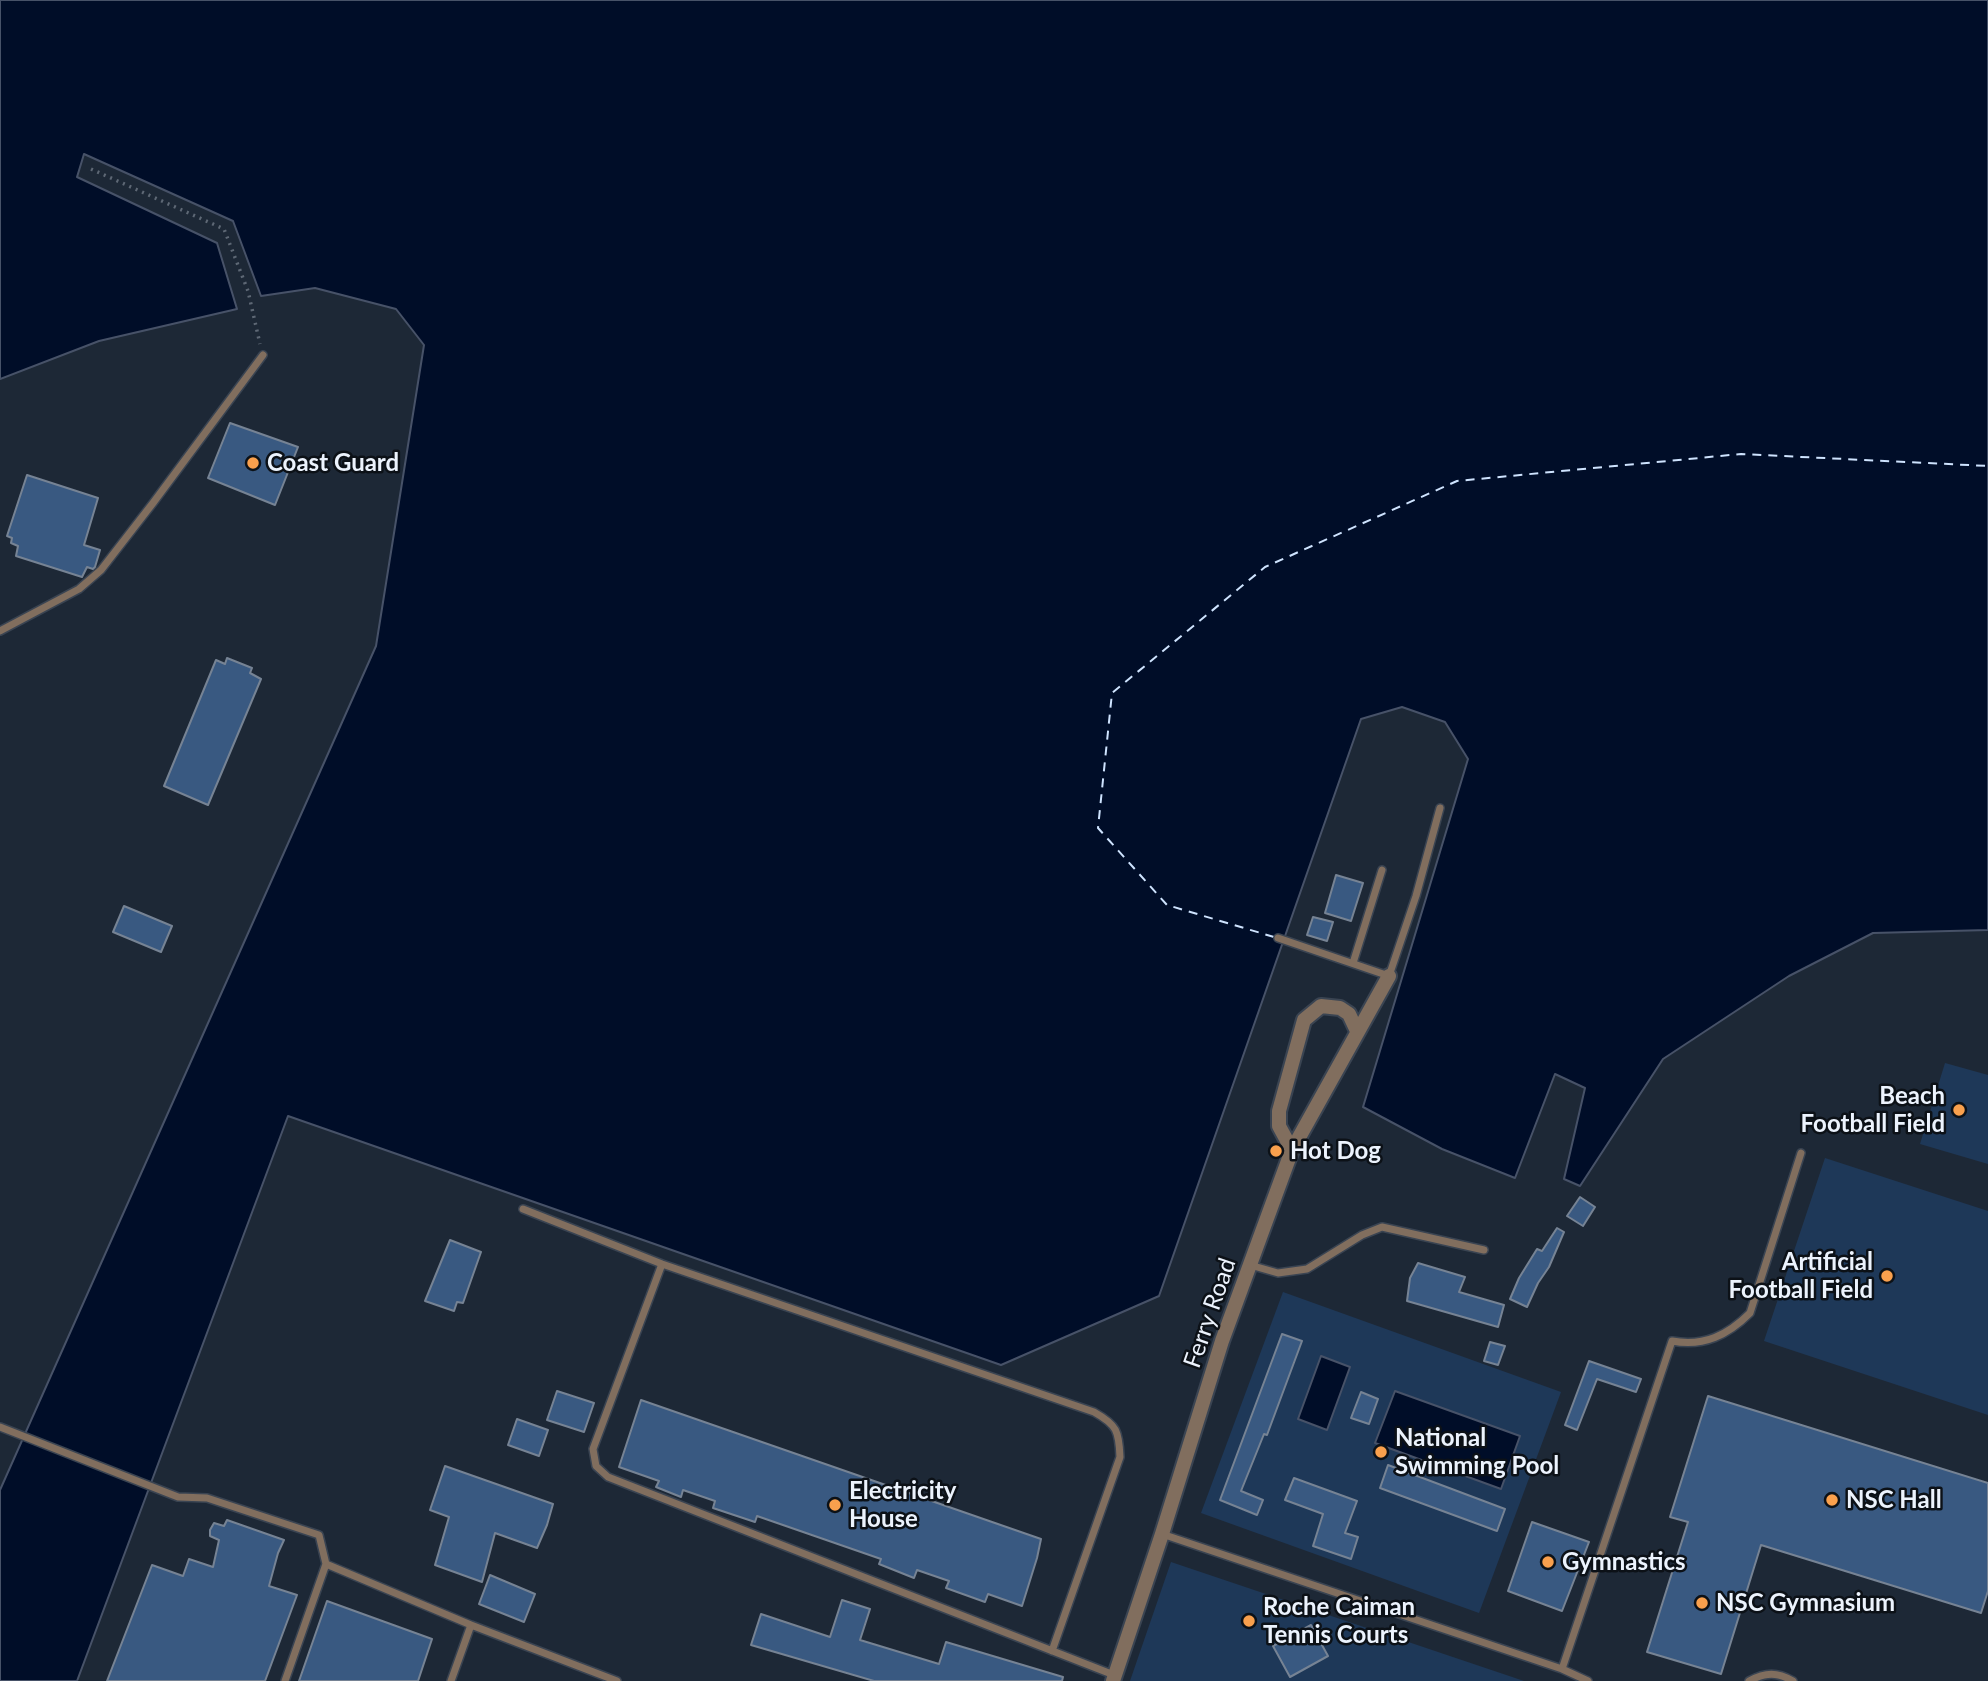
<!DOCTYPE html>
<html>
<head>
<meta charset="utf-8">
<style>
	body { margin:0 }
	canvas { display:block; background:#1d2836 }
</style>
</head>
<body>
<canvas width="1988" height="1681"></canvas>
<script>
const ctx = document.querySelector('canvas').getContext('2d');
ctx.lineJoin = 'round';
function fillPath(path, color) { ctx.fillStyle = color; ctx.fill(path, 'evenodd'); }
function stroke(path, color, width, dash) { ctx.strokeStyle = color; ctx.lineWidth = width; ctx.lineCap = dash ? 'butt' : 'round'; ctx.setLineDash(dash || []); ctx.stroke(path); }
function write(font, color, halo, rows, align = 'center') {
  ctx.font = font + ' Lato,sans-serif'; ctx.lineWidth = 5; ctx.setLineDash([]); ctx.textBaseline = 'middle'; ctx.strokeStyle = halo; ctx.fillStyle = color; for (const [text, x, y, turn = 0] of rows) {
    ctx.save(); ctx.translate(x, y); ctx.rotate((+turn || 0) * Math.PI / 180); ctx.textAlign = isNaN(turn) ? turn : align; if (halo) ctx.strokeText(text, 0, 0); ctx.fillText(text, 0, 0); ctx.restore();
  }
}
fillPath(new Path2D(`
	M1945,1063L1988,1075V1164L1920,1144Z
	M1825,1158L1988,1211V1415L1764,1341Z
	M1283,1292L1561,1392L1479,1613L1201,1513Z
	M1171,1562L1524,1681H1130Z`), '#1e3858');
const water = new Path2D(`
	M0,0H1988V930L1873,933L1789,976L1663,1059L1580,1186L1564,1179L1585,1088L1555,1074L1515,1178L1442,1149L1363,1107L1468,759L1445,722L1402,707L1361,719L1159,1296L1001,1365L288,1116L77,1681H0V1490L376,646L424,345L396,309L315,288L261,296L233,221L84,154L77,177L217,243L237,309L99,341L0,379Z
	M1321,1356L1350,1367L1327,1430L1298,1419Z
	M1395,1391L1520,1436L1501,1489L1375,1443Z`);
fillPath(water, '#000d28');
stroke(water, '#475268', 2);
stroke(new Path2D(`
	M1274,937L1167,905L1098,828L1112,693L1265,567L1457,481L1741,454L1988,466`), '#cee3fe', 2, [9, 7]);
const building = new Path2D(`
	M230,423L298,447L275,505L208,478Z
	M27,475L98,498L84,545L100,550L95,567L93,569L87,567L82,577L16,556L18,546L11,543L12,538L7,536Z
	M227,658L252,668L250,673L261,679L208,805L164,786L216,660L225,664Z
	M1336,875L1363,883L1351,921L1325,913Z
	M124,906L172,926L161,952L113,932Z
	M1313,917L1333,922L1327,941L1307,935Z
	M1580,1197L1595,1207L1583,1226L1567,1216Z
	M1557,1228L1564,1232L1549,1267L1538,1283L1527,1307L1510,1299L1519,1278L1537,1249L1542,1251Z
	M450,1240L481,1252L463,1303L457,1302L454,1311L425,1301Z
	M1418,1263L1465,1277L1459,1292L1504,1305L1498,1327L1407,1301L1410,1278Z
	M1282,1334L1302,1341L1267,1435L1264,1434L1241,1491L1263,1500L1257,1515L1220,1500Z
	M1490,1342L1505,1346L1498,1365L1484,1361Z
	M1589,1361L1641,1379L1636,1392L1597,1379L1577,1430L1565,1425Z
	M557,1391L594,1403L584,1432L547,1420Z
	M1361,1392L1378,1399L1369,1424L1351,1418Z
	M1708,1396L1988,1483V1591L1981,1613L1761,1545L1721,1674L1647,1652L1688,1522L1670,1517Z
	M641,1400L1041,1539L1037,1558L1022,1606L988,1594L985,1602L946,1588L949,1581L917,1570L914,1578L879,1564L881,1559L757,1516L755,1522L713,1508L715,1501L683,1490L681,1497L656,1487L659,1481L619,1467Z
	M517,1419L548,1430L539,1456L508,1445Z
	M1388,1465L1505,1509L1497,1531L1380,1488Z
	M445,1466L553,1504L547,1525L537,1548L495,1533L482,1582L435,1565L449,1517L430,1510Z
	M1294,1478L1357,1501L1345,1533L1358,1537L1351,1559L1313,1546L1323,1514L1285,1500Z
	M227,1520L284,1540L278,1553L269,1586L297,1595L265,1681H107L152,1565L183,1576L189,1559L213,1567L219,1540L210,1536V1530L214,1523L224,1526Z
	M1532,1522L1589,1542L1562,1611L1508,1591Z
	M490,1575L535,1594L524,1622L479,1604Z
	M842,1600L870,1609L860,1640L939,1664L946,1642L1063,1677L1062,1681H874L751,1645L761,1614L830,1637Z
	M327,1601L432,1639L418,1681H299Z
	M1311,1625L1328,1656L1290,1677L1273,1646Z`);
fillPath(building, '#395981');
stroke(building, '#768394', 2);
const lane = new Path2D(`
	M0,631L79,589L101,570L153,503L263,355
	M1278,938L1389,976L1416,896L1440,808
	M1353,963L1382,870
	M523,1209L662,1264L1094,1412C1117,1425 1119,1431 1120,1457L1052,1651
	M662,1264L593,1449L596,1466L608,1477L1114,1675
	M1250,1265L1278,1273L1307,1269L1362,1235L1382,1227L1484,1250
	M0,1427L178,1497L207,1498L319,1535L326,1564L471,1625L451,1681
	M1162,1534L1562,1669L1588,1681
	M471,1625L617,1681
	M1562,1669L1672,1341C1704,1347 1728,1335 1750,1313L1801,1153
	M285,1681L326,1564
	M1749,1681C1766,1672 1777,1672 1793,1681`);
const street = new Path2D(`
	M1292,1150L1279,1126V1111L1304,1020L1321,1006L1340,1008L1349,1014L1357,1031
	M1113,1681L1162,1534L1222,1341L1292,1150L1389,976`);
stroke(lane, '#3a4452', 10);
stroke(street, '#3a4452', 18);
stroke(new Path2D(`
	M91,169L224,229L248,291L260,344`), '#5e6875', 3.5, [2, 5]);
stroke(lane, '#816e5e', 7);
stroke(street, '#816e5e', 14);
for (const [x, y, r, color] of [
	[253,463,7,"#f9a04d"],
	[1959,1110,7,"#f9a04d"],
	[1276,1151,7,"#f9a04d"],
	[1887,1276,7,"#f9a04d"],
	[1381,1452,7,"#f9a04d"],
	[1832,1500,7,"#f9a04d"],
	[835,1505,7,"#f9a04d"],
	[1548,1562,7,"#f9a04d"],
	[1702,1603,7,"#f9a04d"],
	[1249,1621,7,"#f9a04d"]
]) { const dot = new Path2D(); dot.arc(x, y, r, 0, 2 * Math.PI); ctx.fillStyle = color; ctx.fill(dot); stroke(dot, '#0c1117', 2.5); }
write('bold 24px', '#ecf3fd', '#0c1117', [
	["Coast Guard",267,463],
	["Beach",1945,1096,"right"],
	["Football Field",1945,1124,"right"],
	["Hot Dog",1290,1151],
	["Artificial",1873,1262,"right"],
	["Football Field",1873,1290,"right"],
	["National",1395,1438],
	["Swimming Pool",1395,1466],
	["Electricity",849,1491],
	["House",849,1519],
	["NSC Hall",1846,1500],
	["Gymnastics",1562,1562],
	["NSC Gymnasium",1716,1603],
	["Roche Caiman",1263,1607],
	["Tennis Courts",1263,1635]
], 'left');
write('24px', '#ecf3fd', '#0c1117', [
	["Ferry Road",1210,1313,-71]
]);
</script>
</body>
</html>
